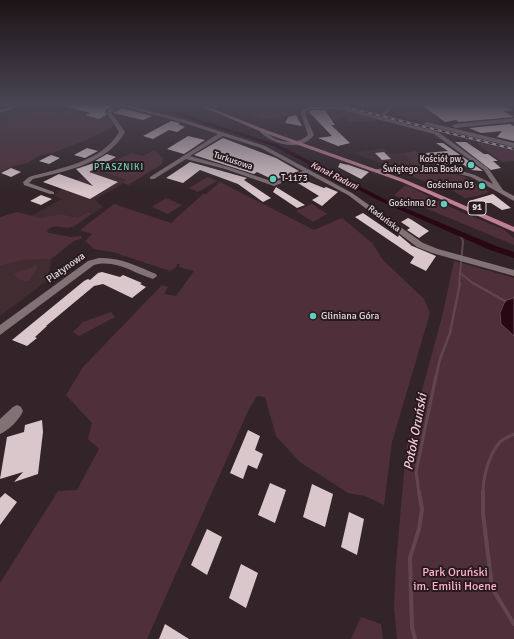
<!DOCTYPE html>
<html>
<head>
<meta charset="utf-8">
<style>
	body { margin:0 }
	canvas { display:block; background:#322428 }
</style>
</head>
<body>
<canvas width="514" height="639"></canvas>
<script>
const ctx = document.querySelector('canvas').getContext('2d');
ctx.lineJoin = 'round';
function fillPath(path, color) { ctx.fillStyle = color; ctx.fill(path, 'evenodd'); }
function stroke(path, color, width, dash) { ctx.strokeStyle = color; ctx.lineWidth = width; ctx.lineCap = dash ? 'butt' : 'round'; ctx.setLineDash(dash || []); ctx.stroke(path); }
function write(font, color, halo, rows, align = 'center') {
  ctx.font = font + ' Signika,sans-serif'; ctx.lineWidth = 4; ctx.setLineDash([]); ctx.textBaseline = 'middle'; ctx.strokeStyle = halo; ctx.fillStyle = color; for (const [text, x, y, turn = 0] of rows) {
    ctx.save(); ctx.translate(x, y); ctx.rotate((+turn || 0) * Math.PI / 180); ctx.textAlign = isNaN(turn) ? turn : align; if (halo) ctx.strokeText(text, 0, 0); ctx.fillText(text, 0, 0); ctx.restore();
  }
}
fillPath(new Path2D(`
	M33,104H61L67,105L70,104H86L72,109L61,108L72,111L65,113L31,111L0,124V115Z
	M227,104H241L266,108L253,118L219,106Z
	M326,104H345L381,113L377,115Z
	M384,148L391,154L403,153L415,166L392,167L353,153Z
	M96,170L127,181L95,200L103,207L92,214L88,212L78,218L61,214L40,218L31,216L62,199L54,195L58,193L56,192L62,189L60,188Z
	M51,259L48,280L0,316V266L23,260Z`), '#412c32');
fillPath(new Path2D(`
	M241,104H280L278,111L288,112L289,116C277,117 265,122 253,118L265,108Z
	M345,104H387L384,109L373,110Z
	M397,104H414L442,123L414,120L396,115L399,114L393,111Z
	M31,111L65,113L69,112L98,119L105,116L114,125L108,130L83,141L53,153L41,155L27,163L14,166L0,172V124Z
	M345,111L378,120L351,122L346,117L333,119L332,116L342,114Z
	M478,142L514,151V161L502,162L477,144Z
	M154,150L163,158L162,164L128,185L123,183L126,180L96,170L131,153L143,156Z
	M416,151L423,158L428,166H415L403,153Z
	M443,170L465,177L489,192L478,196L465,198L450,189L418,179L408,174L410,172Z
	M208,177L217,181L198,192L189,188Z
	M220,182L314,230L342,218L372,243L383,260L424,299L430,313L392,442L384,505L365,496L348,493L300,462L276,436L265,397L257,396L248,411L147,639H0V583L58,491L77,490L99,449L88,439L92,423L66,395L83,367L162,285L168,287L164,294L176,296L194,271L179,267L180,264H177L176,267L170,271L113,252L93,249L90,245L85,241L92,234L80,230L114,204L171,223L203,194H206Z
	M406,185L463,213L503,229L514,238V245L394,195Z
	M166,198L182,205L168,214L152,207Z
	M312,204L327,214L313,222L296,211Z
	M17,212L40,218L61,214L78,218L88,212L92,214C85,218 79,224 72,227C63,230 54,222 47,231L49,233L71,237L81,236L82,238L74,241L51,259L23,260L0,266V217Z
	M454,261L514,278V639H397L394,607L396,564L406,449L442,317Z
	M35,266H38L29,281C22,281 18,280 14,274Z
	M111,312L115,317L79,336L73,332L83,322Z
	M361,617L381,624L383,639H351Z`), '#4f303a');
const water = new Path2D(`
	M514,298V336L501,324L500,313L505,301Z`);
fillPath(water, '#2a0715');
stroke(water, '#614650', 1);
stroke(new Path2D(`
	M456,232L462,238L463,242L459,284
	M460,273L474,284`), '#614650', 2);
stroke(new Path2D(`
	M473,283L505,301
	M436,377L440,359L450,333L460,283`), '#614650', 2.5);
stroke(new Path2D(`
	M419,493L416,472L436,376
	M483,493C483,477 489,454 500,442C503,439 510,436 514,434`), '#614650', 3);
stroke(new Path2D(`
	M483,492V513L492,588L514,624
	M415,639L412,627L410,558L419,529L422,509L419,492`), '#614650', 4);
fillPath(new Path2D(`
	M150,104H155L201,120L277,144L386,200L496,246L514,252V258L490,250L382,202L273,146L197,122Z`), '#2a0715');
fillPath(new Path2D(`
	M63,104H103L113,105L105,111L106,115L99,119L85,115L90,113L63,106Z
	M420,104H501L513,110L503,111L514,117L459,122L456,120L445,122Z
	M122,108L152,116L143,120L113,113Z
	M312,110H325L335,125H331L350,143L338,146L318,138L332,136L309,112Z
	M296,115L302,126L285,123L288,117Z
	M171,121L180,123L178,124L185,127L177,132L169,130L153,139L143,136Z
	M510,124L514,126V141L497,137L502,131L481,133L469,128Z
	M188,136L205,140L184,154L167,149Z
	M223,138L276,158L299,171L274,180L257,172L254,174L194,155Z
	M455,142H466L484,154H488L498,161H493L501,168L491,170Z
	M436,143H443L483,171L471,170L461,163L438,165L425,153L448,151Z
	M87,148L98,151L85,158L74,155Z
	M384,152L391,159L382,160L375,153Z
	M107,154L116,157L89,172L118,182L90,199L43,182L59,174L93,186L76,169L97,162L95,161Z
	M51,155L60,158L49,164L39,161Z
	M190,162L247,178L244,180L271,198L263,202L238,184L200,170L183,183L166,178Z
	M340,163L348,165L346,164L369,172L361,179L338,167Z
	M11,168L21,172L11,177L1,173Z
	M299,178L324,188L326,187L338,192L322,206L312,200L319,196L293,180Z
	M276,187L305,205L297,208L273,192Z
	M493,194L511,208L502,210L491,203H470L469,201Z
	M41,195L52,199L41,205L30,201Z
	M363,213L398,237L399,235L411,245H410L436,256L426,271L410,263L414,257L355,217Z
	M408,218L412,220L429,231L419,238L407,230L410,228L401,222Z
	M102,272L120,277L123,275L142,283L140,284L146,287L132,298L103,284L94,286L46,326H47L35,337L37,338L27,346L12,340L84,281L88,279L90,280L98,273Z
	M42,420L43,432L38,474L14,482L23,472L0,479L7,437L24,432L25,425Z
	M248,430L260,436L255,450L263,454L257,469L248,465L243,479L230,473Z
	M270,483L286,490L275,523L258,515Z
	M312,484L333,494L325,527L303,517Z
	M5,493L17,502L0,525V498Z
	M349,512L364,519L357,555L341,547Z
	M207,529L222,537L207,575L191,565Z
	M241,564L258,573L246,608L229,598Z
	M165,624L189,639H159Z`), '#dac7cc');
fillPath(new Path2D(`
	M20,104H25L0,113V110Z
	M118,104H124L185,120L265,146L352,193L423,243L438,249L514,270V276L432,253L417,247L348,195L307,173L274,186L225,169L186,159L154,179H150V177L218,134L181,122L122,106L111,112L125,132C107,164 66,171 33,179L29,183L54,192V194H50L24,185L23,182L29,177C60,168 102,162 119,132L106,112ZM223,136L261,148L303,171L274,182L229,167L190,156Z
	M390,104H394L383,118L438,132L488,168L503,190L514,196V201L471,177L448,171L377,173L374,171L377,169L448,167L475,175L493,184L484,170L434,134L338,109H312L306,111L305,114L314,135C301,152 274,145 260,132L262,130H266C271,143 298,146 308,135L301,114L302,109C329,102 353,110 378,117L384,112Z
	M514,118V122L455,128L452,126L455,124Z
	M427,122L514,143V147L425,125L424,124Z
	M99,258C120,257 137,266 156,274L157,276L153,279C133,273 116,259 94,265L0,335V325L88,261Z
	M17,405L21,407L23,411C20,419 8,431 0,434V419L13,407Z`), '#827175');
fillPath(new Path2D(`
	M196,104H201L266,130L406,180L514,227V232L402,182L262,132Z`), '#c17f94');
const rail = new Path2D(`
	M333,104L514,149`);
stroke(rail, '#c3b8bc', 2.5);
stroke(rail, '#281a1e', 1.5, [4]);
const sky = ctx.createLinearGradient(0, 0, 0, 193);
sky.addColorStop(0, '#1c1416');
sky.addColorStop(0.54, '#494553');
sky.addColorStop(1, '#49455300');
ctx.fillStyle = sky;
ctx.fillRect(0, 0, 514, 193);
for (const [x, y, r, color] of [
	[471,165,4,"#5dceb9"],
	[273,179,4,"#5dceb9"],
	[482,186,4,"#5dceb9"],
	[444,204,4,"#5dceb9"],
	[313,316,4,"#5dceb9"]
]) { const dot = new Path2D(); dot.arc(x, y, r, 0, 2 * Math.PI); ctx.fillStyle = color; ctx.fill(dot); stroke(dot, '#281a1e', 1.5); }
write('9px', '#e2d8db', '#281a1e', [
	["Kościół pw.",463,160],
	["Świętego Jana Bosko",463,170],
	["T-1173",281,179,"left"],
	["Gościnna 03",474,186],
	["Gościnna 02",436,204]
], 'right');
write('9px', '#e2d8db', '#281a1e', [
	["Turkusowa",233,161,18],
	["Raduńska",384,219,37]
]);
ctx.letterSpacing = '1px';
write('9px', '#70d6c3', '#281a1e', [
	["PTASZNIKI",119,168]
]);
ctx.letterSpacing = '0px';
write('italic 9px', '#f7cad6', '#281a1e', [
	["Kanał Raduni",334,176,27]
]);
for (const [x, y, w] of [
	[477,208,18]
]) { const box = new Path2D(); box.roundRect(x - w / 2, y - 7, w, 14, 3); ctx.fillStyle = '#281a1e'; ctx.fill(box); stroke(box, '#e2d8db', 1); }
write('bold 9px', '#e2d8db', null, [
	["91",477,208]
]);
write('10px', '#e2d8db', '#281a1e', [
	["Platynowa",66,268,-35]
]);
write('10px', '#e2d8db', '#281a1e', [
	["Gliniana Góra",321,316]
], 'left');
write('12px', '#feb3c9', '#281a1e', [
	["Park Oruński",455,573],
	["im. Emilii Hoene",455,587]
]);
write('italic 13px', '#f7cad6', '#281a1e', [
	["Potok Oruński",416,432,-79]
]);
</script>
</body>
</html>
